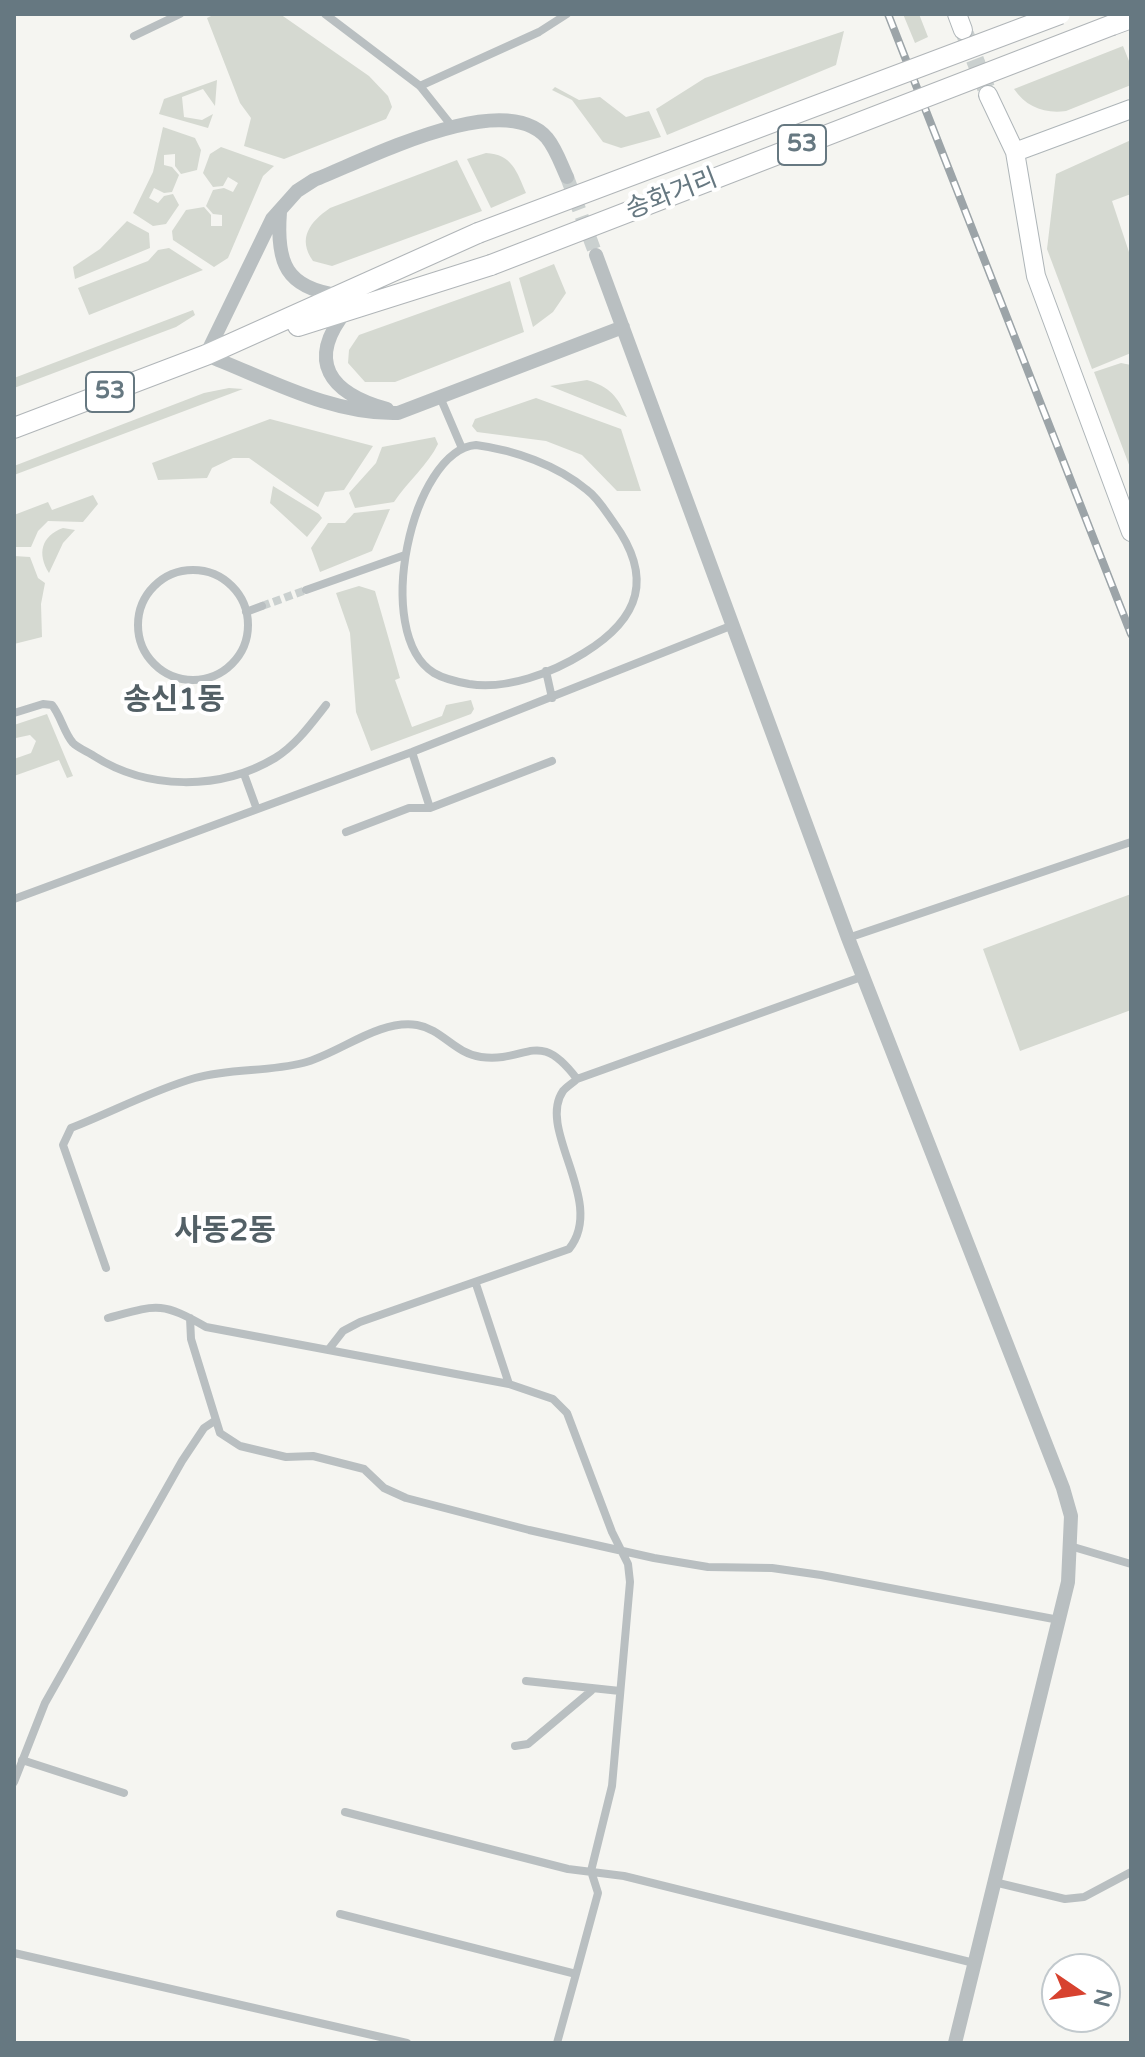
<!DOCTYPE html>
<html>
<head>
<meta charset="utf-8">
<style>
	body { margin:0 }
	#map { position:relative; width:1145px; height:2057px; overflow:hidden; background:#f5f5f1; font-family:"Varela Round",sans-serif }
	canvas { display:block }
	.frame { position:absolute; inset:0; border:16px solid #667881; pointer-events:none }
	.north { position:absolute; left:1041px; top:1953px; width:80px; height:80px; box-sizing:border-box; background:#fff; border:2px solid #c2c9cd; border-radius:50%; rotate:103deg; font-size:22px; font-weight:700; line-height:32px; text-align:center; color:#667881 }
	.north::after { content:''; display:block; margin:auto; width:28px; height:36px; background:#d7422f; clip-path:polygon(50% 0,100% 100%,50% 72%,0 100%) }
</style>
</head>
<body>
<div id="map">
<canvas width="1145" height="2057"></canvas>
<div class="frame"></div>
<div class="north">N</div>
</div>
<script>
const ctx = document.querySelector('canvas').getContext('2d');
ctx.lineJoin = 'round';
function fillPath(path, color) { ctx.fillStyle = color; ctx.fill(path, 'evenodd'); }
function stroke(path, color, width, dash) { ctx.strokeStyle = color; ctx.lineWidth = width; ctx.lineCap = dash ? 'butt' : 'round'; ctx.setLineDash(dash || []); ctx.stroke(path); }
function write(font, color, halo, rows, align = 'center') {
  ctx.font = font + ' "Varela Round","Noto Sans KR",sans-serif'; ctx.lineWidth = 8; ctx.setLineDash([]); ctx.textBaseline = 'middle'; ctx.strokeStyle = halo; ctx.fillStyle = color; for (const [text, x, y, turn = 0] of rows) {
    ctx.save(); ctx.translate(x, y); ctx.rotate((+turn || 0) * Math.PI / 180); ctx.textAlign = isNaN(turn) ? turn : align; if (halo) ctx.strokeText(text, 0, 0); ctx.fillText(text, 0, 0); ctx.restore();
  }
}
fillPath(new Path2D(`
	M215,14H280L369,76L388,96L392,107L386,119L284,159L244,146L251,118L240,103L207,18Z
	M903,14H919L928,37L915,43Z
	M844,31L836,65L667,135L656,109L705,78Z
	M1123,46L1131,66V85L1066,111C1045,114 1026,107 1014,89Z
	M217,80L215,106L203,89L182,97L184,117L202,120L213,114L208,128L159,114L164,99Z
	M555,87L579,100L600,97L626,117L649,111L661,137L621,148L603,142L572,100L552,90Z
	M163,127L195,138L201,150L197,170L181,174L175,166V154L164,155V165L172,167L179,175L172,192L164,193L154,188L149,198L158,203L164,196L173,194L179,205L166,224L153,226L133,213L153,172Z
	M1131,140V194L1112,201L1131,258V353L1092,369L1047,249L1056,174Z
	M221,147L274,166L263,176L228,258L214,267L173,240L172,231L186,210L204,207L211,215V226H222V215L213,214L206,206L213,190L224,188L233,192L238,183L228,177L223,186L213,187L203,173L210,154Z
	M486,153C512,154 517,172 526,193L491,208L467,159Z
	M457,160L482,211L332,266L313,261C297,238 310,222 330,208Z
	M127,221L149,233L150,248L75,279L73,267L100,249Z
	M169,248L203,270L89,315L78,288L148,261L158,250Z
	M554,264L566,293L553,312L533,327L519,278Z
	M510,281L524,332L395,382H365L348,363L349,350L359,335Z
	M193,310L195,315L176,327L14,388V378Z
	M1121,363L1131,365V470L1094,372Z
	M587,380C610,387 617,396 627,417L550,386Z
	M229,388L243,389L14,475V466L204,393Z
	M536,398L621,429L641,491H617L582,455L546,441L477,432L472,426L475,419Z
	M270,419L373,446L344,490L325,492L318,507L249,458H233L212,468L207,478L158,480L152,463Z
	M435,437L438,444C428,465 407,482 394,502L355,508L349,493L376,463L382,447Z
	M273,486L319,514L322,518L307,537L270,503Z
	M93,495L98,504L83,522L48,521L38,531L31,547H14V515L48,502L52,510Z
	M390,509L372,551L320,572L311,548L328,523H345L354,513Z
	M63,528L75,530L63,543L49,573C37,554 41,536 63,528Z
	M14,556L30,557L38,578L45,583L41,604L42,637L14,644Z
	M359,586L375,591L400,678L395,680L412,727L442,716L446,705L471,700L474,709L471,714L371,751L356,712L350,633L336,593Z
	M47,714L73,776L67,778L59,760L14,776V759L31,753L36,741L30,735L16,738L14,725Z
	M1131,894V1010L1020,1051L983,949Z`), '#d5d9d1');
stroke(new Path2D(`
	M262,606L306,590`), '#cad0cf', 8, [8, 4]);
stroke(new Path2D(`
	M567,177L596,255`), '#cad0cf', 14, [14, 7]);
stroke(new Path2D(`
	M965,34L986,88`), '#cad0cf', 18, [18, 9]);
const secondary = new Path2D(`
	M957,14L963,30
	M988,95L1015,152L1036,276L1131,532
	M1015,152L1131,109`);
const primary = new Path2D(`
	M1112,25L1131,18
	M298,326L491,265
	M14,428L206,355L478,233`);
stroke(secondary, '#aeb5b8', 20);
stroke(primary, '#b0b5b8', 22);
stroke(new Path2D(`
	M325,14L420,86L451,125
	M134,36L180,14
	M420,86L539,32L567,14
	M440,397L461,446
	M476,445C514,450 557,465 587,490C598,498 606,512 614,523C653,577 641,618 584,653C552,673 507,690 469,684C458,682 444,679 434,673C371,634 412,450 476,445Z
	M138 625a55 55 0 1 1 110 0a55 55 0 1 1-110 0Z
	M306,590L405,555
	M246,612L262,606
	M546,671L552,698
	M14,713L43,704L52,705C61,716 64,733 73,743C78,748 88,752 94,756C147,790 220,791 275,758C296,745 311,724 326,705
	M412,752L430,808
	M244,774L256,807
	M346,832L409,808H430L552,761
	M14,899L412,752L733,625
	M848,938L1131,842
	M106,1268L63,1145L71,1128C112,1112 153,1090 195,1078C230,1068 268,1072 303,1063C339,1054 378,1019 417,1025C442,1029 454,1053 481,1057C528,1063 538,1027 577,1079L864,976
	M108,1318C156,1305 161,1301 206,1327L509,1384
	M190,1318L191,1339L220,1433L240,1446L286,1457L313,1456L364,1469L384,1488L406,1498L529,1530L654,1558L708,1567L772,1568L821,1575L1059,1620
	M329,1349L343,1331L360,1322L569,1249C607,1202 536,1130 563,1091C566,1087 573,1083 577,1079
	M1070,1546L1131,1564
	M526,1681L620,1691
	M515,1746L528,1744L591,1691
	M22,1760L124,1793
	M14,1782L45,1703L182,1461L204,1428L216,1420
	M345,1812L568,1869L624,1876L974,1963
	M994,1882L1065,1899L1084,1897L1131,1872
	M340,1914L576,1974L598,1893L591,1871L612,1786L630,1582L628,1564L612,1532L567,1413L553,1399L509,1384L476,1284
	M14,1953L407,2043
	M557,2043L576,1974`), '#b9bfc1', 8);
stroke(new Path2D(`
	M567,177C561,164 556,149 547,138C503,87 366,160 314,180L297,191L272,219L206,355C268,379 332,415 398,413L623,327
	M280,212C276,263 286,288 338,295
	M596,255L848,938L1063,1488L1071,1516L1068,1582L955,2043
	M346,311C306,361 329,393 387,409`), '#b9bfc1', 14);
stroke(secondary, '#fff', 18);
stroke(primary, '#fff', 20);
const rail = new Path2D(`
	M888,14L1131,634`);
stroke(rail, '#9ca4a8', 8);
stroke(rail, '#fff', 5, [15]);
const primaryBridge = new Path2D(`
	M478,233L1060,14
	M491,265L1112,25`);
stroke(primaryBridge, '#b0b5b8', 22, []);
stroke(primaryBridge, '#fff', 20);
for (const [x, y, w] of [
	[802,145,48],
	[110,392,48]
]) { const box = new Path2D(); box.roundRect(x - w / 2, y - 20, w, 40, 6); ctx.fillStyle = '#fff'; ctx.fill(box); stroke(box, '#667881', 2); }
write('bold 24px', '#667881', null, [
	["53",802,145],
	["53",110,392]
]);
write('26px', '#667881', '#fff', [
	["송화거리",672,195,-21]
]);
write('bold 30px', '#536066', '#fff', [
	["송신1동",174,701],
	["사동2동",225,1232]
]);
</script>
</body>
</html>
